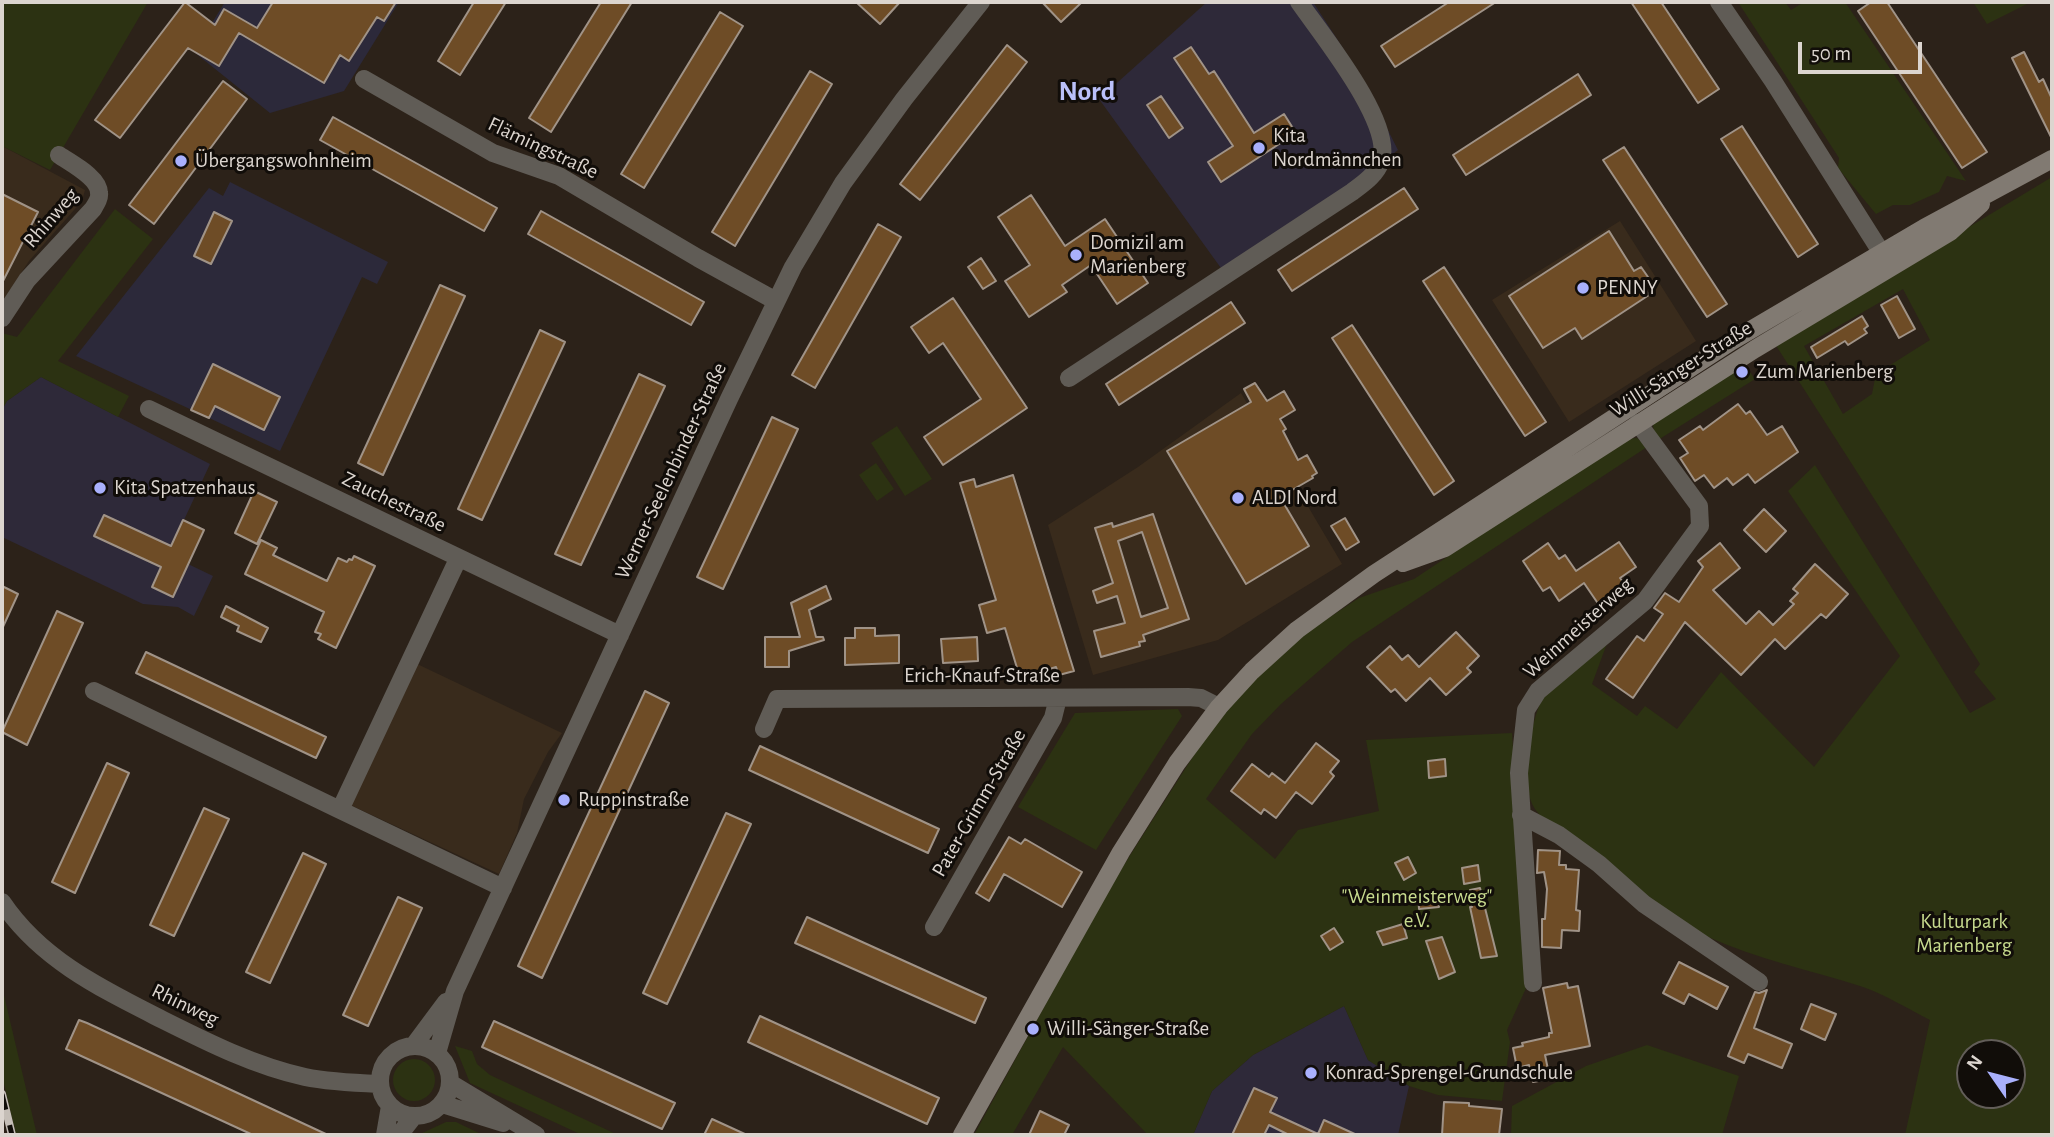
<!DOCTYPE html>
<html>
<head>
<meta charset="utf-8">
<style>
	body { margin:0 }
	#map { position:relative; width:2054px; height:1137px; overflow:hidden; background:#2c2219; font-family:"Alegreya Sans",sans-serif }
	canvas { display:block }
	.frame { position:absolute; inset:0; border:4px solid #dcd5cf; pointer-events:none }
	.north { position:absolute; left:1956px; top:1039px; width:70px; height:70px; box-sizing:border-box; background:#110d09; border:2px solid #625d58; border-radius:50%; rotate:305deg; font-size:19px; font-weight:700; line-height:28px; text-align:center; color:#dcd5cf }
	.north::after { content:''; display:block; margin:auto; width:24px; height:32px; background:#a9b0fc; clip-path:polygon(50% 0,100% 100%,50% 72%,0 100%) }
	.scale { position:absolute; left:1798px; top:42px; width:124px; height:32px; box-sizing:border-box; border:4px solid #dcd5cf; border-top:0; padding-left:9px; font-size:21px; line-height:24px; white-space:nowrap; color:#dcd5cf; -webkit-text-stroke:5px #110d09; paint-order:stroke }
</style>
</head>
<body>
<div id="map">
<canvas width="2054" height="1137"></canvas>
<div class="frame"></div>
<div class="north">N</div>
<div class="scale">50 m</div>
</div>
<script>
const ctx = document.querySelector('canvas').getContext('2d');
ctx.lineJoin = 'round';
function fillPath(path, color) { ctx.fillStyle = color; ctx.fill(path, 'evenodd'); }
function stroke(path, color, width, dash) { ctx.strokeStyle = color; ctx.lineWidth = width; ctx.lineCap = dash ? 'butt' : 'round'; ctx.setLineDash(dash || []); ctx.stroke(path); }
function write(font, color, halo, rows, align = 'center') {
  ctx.font = font + ' "Alegreya Sans",sans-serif'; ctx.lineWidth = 6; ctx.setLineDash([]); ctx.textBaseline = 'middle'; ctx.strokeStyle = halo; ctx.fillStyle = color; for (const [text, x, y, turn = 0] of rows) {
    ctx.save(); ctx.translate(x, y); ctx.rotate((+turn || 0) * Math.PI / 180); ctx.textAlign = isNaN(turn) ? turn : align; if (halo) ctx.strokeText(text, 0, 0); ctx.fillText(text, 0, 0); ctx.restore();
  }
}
fillPath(new Path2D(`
	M2,146L85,190L82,201L29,261L2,302Z
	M1620,221L1696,341L1569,422L1492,300Z
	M1241,393L1342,564L1218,640L1093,675L1048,525L1138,467Z
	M413,662L562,733L548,752L524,799L517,833L499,874L346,803Z`), '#392b1c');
fillPath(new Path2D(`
	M225,2H399L344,91L270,113L194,52Z
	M230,182L388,262L377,284L362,277L280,451L76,356L209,188L223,196Z`), '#2c293a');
fillPath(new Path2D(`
	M1207,2H1313L1359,73L1398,150L1231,282L1099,99Z
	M41,377L210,464L184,520L188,564L213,576L194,616L178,607L143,604L2,537V410L7,401Z
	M1344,1006L1368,1060L1409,1086L1398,1135H1193L1212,1091L1253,1055Z`), '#2e2939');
fillPath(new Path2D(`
	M2,2H148L50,170L2,146Z
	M1738,2H1785L1791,10L1804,2H1845L1966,181L1947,176L1939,192L1910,205H1893L1876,214L1838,168L1839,158Z
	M1973,2H2031L1987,24Z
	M2052,177V1135H1905L1930,1020C1908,1009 1886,995 1863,987C1810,970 1756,959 1706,936C1661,916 1622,882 1584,851C1567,838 1547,826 1535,809C1519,786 1530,719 1544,696L1609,638L1592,684L1637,716L1645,706L1677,729L1721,672L1814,767L1900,656L1788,491L1815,465L1970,713L1996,699L1974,672L1980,664L1775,344ZM1903,289L1930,340L1876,374L1872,394L1843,414L1804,346ZM1970,1053H2012V1095H1970Z
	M115,209L153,239L58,361L129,396L118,417L41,377L7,401L2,410V333L17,337Z
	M1744,364L1755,379L1658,440L1654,432L1653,425L1659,419Z
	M897,426L932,479L905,496L871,443Z
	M1637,438L1647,447L1352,642L1281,704L1252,734L1206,799L1275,859L1298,830L1379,811L1366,740L1512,733L1527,986L1507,1030L1510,1042L1502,1101L1438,1095L1409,1086L1368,1060L1344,1006L1253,1055L1212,1091L1193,1135H1148L1063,1047L1012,1135H974L1108,890L1201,744L1243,691L1307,632L1359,598L1414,579L1625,439Z
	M876,463L894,489L877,501L859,475Z
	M1178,709L1182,716L1096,850L1018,807L1075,713Z
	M2,987L37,1135H16L2,1075Z
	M1647,1045L1739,1076L1722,1135H1511L1512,1106L1586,1066Z
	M455,1046L472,1051L477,1064L490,1075L618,1135H582L470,1083Z
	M393 1080a21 21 0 1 1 42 0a21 21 0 1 1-42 0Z
	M446,1122H456L483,1135L420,1134Z`), '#2c3212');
const building = new Path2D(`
	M185,2L215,25L224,9L257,28L273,2H396L384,21L377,17L349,61L340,55L324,83L239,33L219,66L188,48L120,138L95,120Z
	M474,2H506L460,75L438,61Z
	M601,2H632L551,132L529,118Z
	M856,2H900L880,24Z
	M1042,2H1082L1061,22Z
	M1449,2H1496L1395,67L1381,46Z
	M1631,2H1661L1719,89L1698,103Z
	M1871,2H1887L1987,152L1962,168L1858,11Z
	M720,12L743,26L644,188L621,174Z
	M1007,45L1027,62L920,200L900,184Z
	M1191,47L1209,74L1214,71L1254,133L1284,114L1296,133L1221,182L1208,162L1233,146L1174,58Z
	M2024,52L2039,82L2043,79L2052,99V139L2012,58Z
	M810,71L832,84L735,246L712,232Z
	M1578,74L1591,95L1466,175L1453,155Z
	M223,81L247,99L154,224L129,205Z
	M1161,96L1183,128L1169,138L1147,105Z
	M333,117L497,208L484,231L320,140Z
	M1742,126L1818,244L1798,257L1721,139Z
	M1624,147L1727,304L1707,317L1603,160Z
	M1404,188L1418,209L1292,291L1278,270Z
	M2,194L38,212L2,283Z
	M1031,195L1065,246L1105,219L1148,283L1117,304L1091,265L1062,285L1067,292L1029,317L1005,281L1030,265L998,217Z
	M541,211L704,302L691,325L528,234Z
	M214,212L232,221L211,264L194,256Z
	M878,224L901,237L815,388L792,375Z
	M1609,231L1634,271L1641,267L1648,277L1641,282L1649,295L1582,339L1575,328L1543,348L1509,296Z
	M981,258L996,281L983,289L968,267Z
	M1444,267L1546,422L1525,436L1423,281Z
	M440,285L465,296L383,475L358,463Z
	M1897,296L1915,329L1899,338L1881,305Z
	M953,298L1027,408L943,465L924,437L981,399L943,343L929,353L911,327Z
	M1231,302L1245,323L1119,405L1106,384Z
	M1862,316L1868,326L1864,329L1867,333L1848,345L1845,341L1817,358L1811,347Z
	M1352,325L1454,481L1434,495L1332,338Z
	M540,330L565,342L482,520L458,509Z
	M213,364L280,397L264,430L215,406L209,418L191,410Z
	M639,374L665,386L581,565L555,554Z
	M1255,383L1267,401L1284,391L1295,410L1280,419L1286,429L1283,431L1298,460L1307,455L1317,473L1312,476L1313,478L1280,497L1309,546L1246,584L1167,451L1251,402L1244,389Z
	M1738,404L1746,414L1750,411L1767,435L1782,426L1798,452L1755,483L1748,474L1733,485L1727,478L1714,488L1704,475L1695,481L1680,458L1688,453L1679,440L1700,426L1703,430Z
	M772,417L798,429L723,589L697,577Z
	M1013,475L1074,671L1059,675L1056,667L1020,678L1005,628L987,633L979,605L996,600L960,483L974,479L976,487Z
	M254,491L277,502L257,544L235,533Z
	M1764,509L1786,531L1766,552L1744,530Z
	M1153,514L1189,619L1143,635L1145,641L1139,642L1140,646L1101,657L1094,631L1125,623L1117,596L1097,603L1093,591L1113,583L1095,528L1112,523L1113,527ZM1142,532L1168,608L1141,617L1118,541Z
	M104,515L171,546L183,520L204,530L173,597L152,587L161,567L94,536Z
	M1345,518L1359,542L1346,550L1331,526Z
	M261,540L277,548L273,555L327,581L338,558L347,562L349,559L352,560L354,556L375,566L336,648L318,639L321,634L315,632L324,612L245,574Z
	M1619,542L1636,567L1620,578L1626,586L1599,605L1584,583L1559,601L1550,587L1543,591L1523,561L1548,543L1559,559L1565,555L1576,571Z
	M1720,543L1740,568L1713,590L1746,624L1759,611L1773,625L1794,604L1790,601L1798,593L1793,589L1815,564L1848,594L1826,618L1821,614L1785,649L1775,639L1741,675L1685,622L1633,698L1606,679L1637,636L1644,641L1663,614L1654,608L1665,593L1679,602L1703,567L1698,561Z
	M2,586L18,594L2,629Z
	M826,586L831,599L809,610L816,637H823L824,640L789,651V667H765V637H800L791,603Z
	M226,606L268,628L261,642L237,631L239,626L221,617Z
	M57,611L83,623L27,745L2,732Z
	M855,628H875V636L899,635V663L845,665V638H855Z
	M1456,632L1479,656L1467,668L1471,672L1446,695L1430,678L1406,701L1395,689L1391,692L1367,667L1390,646L1402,660L1408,655L1419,667Z
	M977,637L978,661L943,663L941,639Z
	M146,652L326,737L316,758L136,673Z
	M645,691L669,703L542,978L518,966Z
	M1316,743L1339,761L1330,772L1334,776L1312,804L1296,792L1276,818L1264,809L1261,814L1231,791L1252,764L1269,777L1272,773L1285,783Z
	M760,746L939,829L928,853L749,770Z
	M1445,759L1446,776L1429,778L1428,761Z
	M107,763L129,773L75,893L52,882Z
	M204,808L229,819L174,936L150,925Z
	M726,813L751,824L667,1004L643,993Z
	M1009,837L1021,844L1025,839L1082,872L1062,907L1004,874L989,901L976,893Z
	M1538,850L1560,851L1559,865H1566V869L1579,870L1576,910L1580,911L1579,931L1562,930L1561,948L1542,947V919H1545L1547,889L1544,872L1537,873Z
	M303,853L326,864L270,983L246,972Z
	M1408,857L1416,873L1404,880L1395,863Z
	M1478,865L1480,881L1464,884L1462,868Z
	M1480,888L1497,956L1481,958L1470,907H1472L1470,890Z
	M1437,892L1439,907L1419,909L1418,894Z
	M398,897L422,908L368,1026L343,1015Z
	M807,917L986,998L975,1023L795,943Z
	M1403,924L1407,938L1383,945L1377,932Z
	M1334,928L1343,942L1330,950L1321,936Z
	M1442,937L1455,972L1439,979L1426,941Z
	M1679,962L1728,987L1717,1009L1689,994L1684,1004L1663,993Z
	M1567,983L1568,988L1578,986L1590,1046L1545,1055L1550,1079L1533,1082L1529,1065L1517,1068L1513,1048L1523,1046L1522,1043L1549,1037V1033H1552L1543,988Z
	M1767,990L1754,1028L1792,1044L1782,1068L1748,1054L1744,1063L1728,1056L1755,992L1759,993Z
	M1811,1004L1836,1014L1825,1040L1801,1029Z
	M760,1016L939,1098L927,1124L748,1042Z
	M79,1020L87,1023L328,1135H253L66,1049Z
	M494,1021L675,1103L662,1129L482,1047Z
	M1254,1088L1277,1098L1270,1112L1318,1134L1324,1120L1357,1135H1289L1269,1125L1264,1135H1232Z
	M1444,1102L1469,1103V1106L1502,1109L1499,1135H1442Z
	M1040,1111L1069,1125L1064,1135H1029Z
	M712,1119L747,1135H704Z`);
fillPath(building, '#6e4c26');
stroke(building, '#a09387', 2);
stroke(new Path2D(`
	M1719,2L1773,81L1888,263
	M364,79L493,153L559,176L698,258L776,301
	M2,318L27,280L93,209C96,204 100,198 99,193C99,177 70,163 59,155
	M1069,378L1352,192C1364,183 1376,175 1381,161C1394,123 1321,34 1299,2
	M149,409L620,635
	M94,691L340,810L458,559
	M764,729L777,699L1188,697L1201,698L1219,707
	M340,810L503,888
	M1521,815L1559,835L1599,864L1644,904L1759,982
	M2,902C41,960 102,989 163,1020C209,1043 255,1066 305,1077C329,1082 355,1083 380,1084
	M934,927L1053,718L1058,698
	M1533,983L1519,773L1526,710L1538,691L1645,601L1700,526L1699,506L1638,423
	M414,1045L446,1002
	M380 1081a35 35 0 1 1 70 0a35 35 0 1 1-70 0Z
	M437,1053L455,991L729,399L793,267L843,183L904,99L981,2
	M450,1083L536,1135
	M442,1104L503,1123
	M385,1135L390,1106
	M399,1135L414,1116`), '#605c56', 18);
stroke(new Path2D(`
	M1403,563L1445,548L1755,349L1950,232L1981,204
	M962,1135L1121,852L1177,763L1219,707L1252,671L1297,630L1374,574L1732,341L1924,228L2052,159`), '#817a72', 18);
const rail = new Path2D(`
	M2,1094L12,1135`);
stroke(rail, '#c5beb7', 8);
stroke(rail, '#110d09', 5, [16]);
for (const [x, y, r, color] of [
	[1259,148,7,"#a9b0fc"],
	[181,161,7,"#a9b0fc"],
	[1076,255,7,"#a9b0fc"],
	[1583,288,7,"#a9b0fc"],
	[1742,372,7,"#a9b0fc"],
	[100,488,7,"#a9b0fc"],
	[1238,498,7,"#a9b0fc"],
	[564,800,7,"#a9b0fc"],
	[1033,1029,7,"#a9b0fc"],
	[1311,1073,7,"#a9b0fc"]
]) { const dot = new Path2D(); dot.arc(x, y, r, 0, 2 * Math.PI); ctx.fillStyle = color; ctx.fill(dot); stroke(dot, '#110d09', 2.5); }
write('21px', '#dcd5cf', '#110d09', [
	["Kita",1273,136],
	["Nordmännchen",1273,160],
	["Übergangswohnheim",195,161],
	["Domizil am",1090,243],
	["Marienberg",1090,267],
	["PENNY",1597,288],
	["Zum Marienberg",1756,372],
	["Kita Spatzenhaus",114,488],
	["ALDI Nord",1252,498],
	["Ruppinstraße",578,800],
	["Willi-Sänger-Straße",1047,1029],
	["Konrad-Sprengel-Grundschule",1325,1073]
], 'left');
write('21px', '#dcd5cf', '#110d09', [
	["Flämingstraße",543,148,25],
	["Rhinweg",51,218,-49],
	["Willi-Sänger-Straße",1681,369,-32],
	["Werner-Seelenbinder-Straße",671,471,-65],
	["Zauchestraße",394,502,26],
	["Weinmeisterweg",1578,628,-42],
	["Erich-Knauf-Straße",982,676],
	["Pater-Grimm-Straße",979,803,-60],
	["Rhinweg",185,1005,26]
]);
write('21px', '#c7da8e', '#110d09', [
	["\"Weinmeisterweg\"",1417,897],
	["e.V.",1417,921],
	["Kulturpark",1964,922],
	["Marienberg",1964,946]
]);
write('bold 28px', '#bac0f9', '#110d09', [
	["Nord",1087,92]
]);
</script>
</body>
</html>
